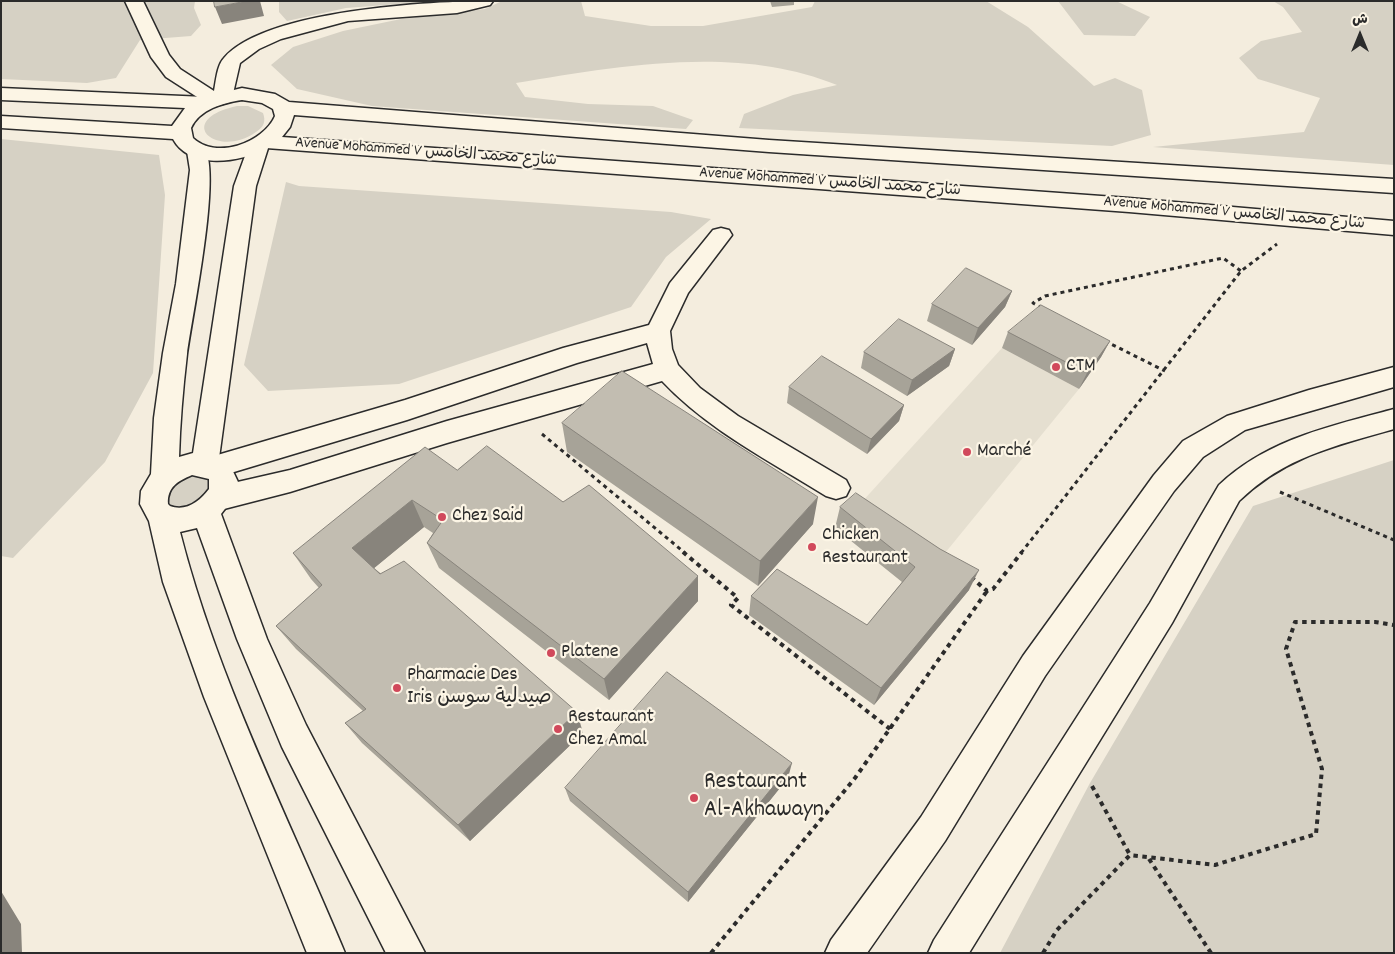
<!DOCTYPE html>
<html>
<head>
<meta charset="utf-8">
<style>
	body { margin:0 }
	#map { position:relative; width:1395px; height:954px; overflow:hidden; background:#f4edde; font-family:Dekko,"Playpen Sans Arabic",sans-serif }
	canvas { display:block }
	.frame { position:absolute; inset:0; border:2px solid #2b2b2b; pointer-events:none }
	.north { position:absolute; left:1335px; top:10px; width:50px; height:50px; -webkit-text-stroke:4px #fcf5e5; paint-order:stroke; rotate:0deg; font-size:14px; font-weight:700; line-height:20px; text-align:center; color:#2b2b2b }
	.north::after { content:''; display:block; margin:auto; width:18px; height:22px; background:#2b2b2b; clip-path:polygon(50% 0,100% 100%,50% 72%,0 100%) }
</style>
</head>
<body>
<div id="map">
<canvas width="1395" height="954"></canvas>
<div class="frame"></div>
<div class="north">ش</div>
</div>
<script>
const ctx = document.querySelector('canvas').getContext('2d');
ctx.lineJoin = 'round';
function fillPath(path, color) { ctx.fillStyle = color; ctx.fill(path, 'evenodd'); }
function stroke(path, color, width, dash) { ctx.strokeStyle = color; ctx.lineWidth = width; ctx.lineCap = dash ? 'butt' : 'round'; ctx.setLineDash(dash || []); ctx.stroke(path); }
function write(font, color, halo, rows, align = 'center') {
  ctx.font = font + ' Dekko,"Playpen Sans Arabic",sans-serif'; ctx.lineWidth = 4.5; ctx.setLineDash([]); ctx.textBaseline = 'middle'; ctx.strokeStyle = halo; ctx.fillStyle = color; for (const [text, x, y, turn = 0] of rows) {
    ctx.save(); ctx.translate(x, y); ctx.rotate((+turn || 0) * Math.PI / 180); ctx.textAlign = isNaN(turn) ? turn : align; if (halo) ctx.strokeText(text, 0, 0); ctx.fillText(text, 0, 0); ctx.restore();
  }
}
fillPath(new Path2D(`
	M1002,348L1079,389L932,569L850,515Z`), '#e5dfd0');
fillPath(new Path2D(`
	M1,1H195L194,8L201,25L191,36L140,40L116,78L87,83L1,79Z
	M279,1H439L346,8L287,21L279,12Z
	M502,1H581L585,16L651,26H703L812,7L815,1H986L1028,27L1094,86L1115,78L1142,90L1151,135L1112,146L739,128L744,114L793,95L837,85C738,44 618,66 516,83L525,97L588,104L653,106L693,120L686,129L372,106L297,89L271,65L293,47L343,31L401,19L485,9Z
	M1058,1H1116L1150,17L1135,36L1084,35Z
	M1273,1H1394V165L1153,147L1304,132L1320,98L1258,79L1239,58L1261,41L1302,32L1283,7Z
	M237,106H248L263,113C266,121 264,127 256,132C216,160 173,120 237,106Z
	M1,139L159,155L165,195L153,373L105,462L13,558L1,556Z
	M286,182L299,186L671,212L711,219L666,257L631,307L399,384L268,391L244,365Z
	M1394,460V953H1000L1090,783L1253,506Z
	M187,471L211,476L214,489L194,509L167,508L164,488Z`), '#d6d1c4');
const minor = new Path2D(`
	M125,1H143L169,55L180,69L214,91C216,81 217,65 224,58C265,10 431,1 493,1L490,5L457,13L348,21L281,39L259,49L240,63L232,98L229,102L215,106L208,104L166,77L151,57Z
	M721,228L729,230L732,235L688,293L670,331L672,349L678,365L700,388L738,416L846,480L850,488L846,496L836,499L826,496C770,461 708,430 662,381L447,443L290,492L220,510L210,506L206,498L210,490L220,486L290,470L447,421L653,364L647,343L577,363L407,420L214,478L204,475L200,467L204,459L214,456L405,400L563,348L649,325L670,283L713,230Z`);
const tertiary = new Path2D(`
	M259,139L266,141L269,145L256,186L219,458L230,465L238,482L231,501L221,514L267,639L306,725L425,953H386L282,747L237,639L197,528L180,532C217,678 287,814 345,953H307L204,697L163,582L149,521L140,504L141,491L151,474L154,418L163,353L176,284L190,170L187,151L190,147L197,145L204,147C222,173 192,316 187,354C183,388 180,423 179,457L193,453L234,186L249,145L252,141ZM192,475L209,479V489C200,501 186,512 170,506L168,504C167,487 178,481 192,475Z
	M1394,367V387L1245,430L1203,457L1174,491L1045,676L945,841L867,953H825L831,940L921,817L1023,656L1154,475L1183,441L1227,416L1309,390Z
	M1394,409V429C1335,446 1284,457 1239,501L1172,623L969,953H928L934,940L1150,603L1219,485C1268,439 1331,426 1394,409Z`);
const secondary = new Path2D(`
	M1,88L205,97L242,88L275,94L289,102L769,140L1394,179V193L769,152L294,115L290,127L282,137L1129,198L1394,221V235L1129,212L266,148C240,163 190,170 173,139L1,128V116L172,126L185,108L1,100ZM242,100L262,103L273,109L275,116C263,143 216,160 193,138L191,128C200,109 223,103 242,100Z`);
stroke(minor, '#2b2b2b', 3);
stroke(tertiary, '#2b2b2b', 3);
stroke(secondary, '#2b2b2b', 3);
stroke(new Path2D(`
	M1042,308L1033,303L1045,296L1223,258L1241,271
	M1105,341L1165,371
	M542,434L685,553
	M1280,492L1394,540
	M1021,553L1241,271L1277,244`), '#2b2b2b', 3, [4, 4]);
stroke(new Path2D(`
	M683,552L738,598L731,605L890,729
	M971,577L987,591L993,589L1022,552
	M1092,786L1130,855
	M1149,859L1211,953
	M711,953L855,778L987,591
	M1043,953L1057,930L1130,855L1215,865L1316,834L1322,769L1286,649L1295,622H1375L1394,625`), '#2b2b2b', 4, [4.5, 4.5]);
fillPath(minor, '#fcf5e5');
fillPath(tertiary, '#fcf5e5');
fillPath(secondary, '#fcf5e5');
fillPath(new Path2D(`
	M770,1H794V5L772,7Z
	M1012,291L1005,307L972,345L927,321L932,304Z
	M1008,332L1110,341L1101,357L1079,389L1002,348Z
	M955,349L949,366L907,396L861,368L864,352Z
	M789,387L904,405L899,421L867,454L787,403Z
	M562,423L813,524L758,586L567,452Z
	M457,470L563,502L698,601L609,700L439,568L427,543L433,533L424,527L374,568L583,733L470,841L362,743L345,723L363,711L296,649L276,626L319,588L311,579L293,553Z
	M840,507L969,590L874,705L749,615L751,596L867,625L902,582L835,528Z
	M788,778L688,902L570,801L565,788Z`), '#a7a398');
fillPath(new Path2D(`
	M247,1H260L264,16L222,24L215,7Z
	M1012,291L1005,307L972,345L978,328Z
	M1110,341L1101,357L1079,389L1087,373Z
	M955,349L949,366L907,396L912,380Z
	M904,405L899,421L867,454L871,439Z
	M818,497L813,524L758,586L760,561Z
	M412,500L424,527L367,574L352,548Z
	M979,570L969,590L874,705L881,688Z
	M698,576V601L609,700L604,679Z
	M577,712L583,733L470,841L458,825Z
	M792,763L788,778L688,902V892Z
	M1,891L21,924L22,953H1Z`), '#88847c');
const building = new Path2D(`
	M214,1H247L215,7Z
	M966,268L1012,291L978,328L932,304Z
	M1041,305L1110,341L1087,373L1008,332Z
	M899,319L955,349L912,380L864,352Z
	M822,356L904,405L871,439L789,387Z
	M622,371L818,497L760,561L562,423Z
	M487,446L563,502L589,485L698,576L604,679L427,543L443,520L412,500L352,548L380,574L404,561L577,712L458,825L345,723L366,709L276,626L322,585L293,553L425,447L457,470Z
	M856,493L940,549L979,570L881,688L751,596L777,569L867,625L915,567L840,507Z
	M667,672L792,763L688,892L565,788Z`);
fillPath(building, '#c2bdb1');
stroke(building, '#88847c', 1);
for (const [x, y, r, color] of [
	[1056,367,5,"#d1495b"],
	[967,452,5,"#d1495b"],
	[442,517,5,"#d1495b"],
	[812,547,5,"#d1495b"],
	[551,653,5,"#d1495b"],
	[397,688,5,"#d1495b"],
	[558,729,5,"#d1495b"],
	[694,798,5,"#d1495b"]
]) { const dot = new Path2D(); dot.arc(x, y, r, 0, 2 * Math.PI); ctx.fillStyle = color; ctx.fill(dot); stroke(dot, '#fcf5e5', 2); }
write('16px', '#2b2b2b', '#fcf5e5', [
	["Avenue Mohammed V شارع محمد الخامس",426,153,4],
	["Avenue Mohammed V شارع محمد الخامس",830,183,4],
	["Avenue Mohammed V شارع محمد الخامس",1234,214,5]
]);
write('20px', '#2b2b2b', '#fcf5e5', [
	["CTM",1066,367],
	["Marché",977,452],
	["Chez Said",452,517],
	["Chicken",822,536],
	["Restaurant",822,559],
	["Platene",561,653],
	["Pharmacie Des",407,676],
	["Iris صيدلية سوسن",407,699],
	["Restaurant",568,718],
	["Chez Amal",568,741]
], 'left');
write('24px', '#2b2b2b', '#fcf5e5', [
	["Restaurant",704,784],
	["Al-Akhawayn",704,812]
], 'left');
</script>
</body>
</html>
